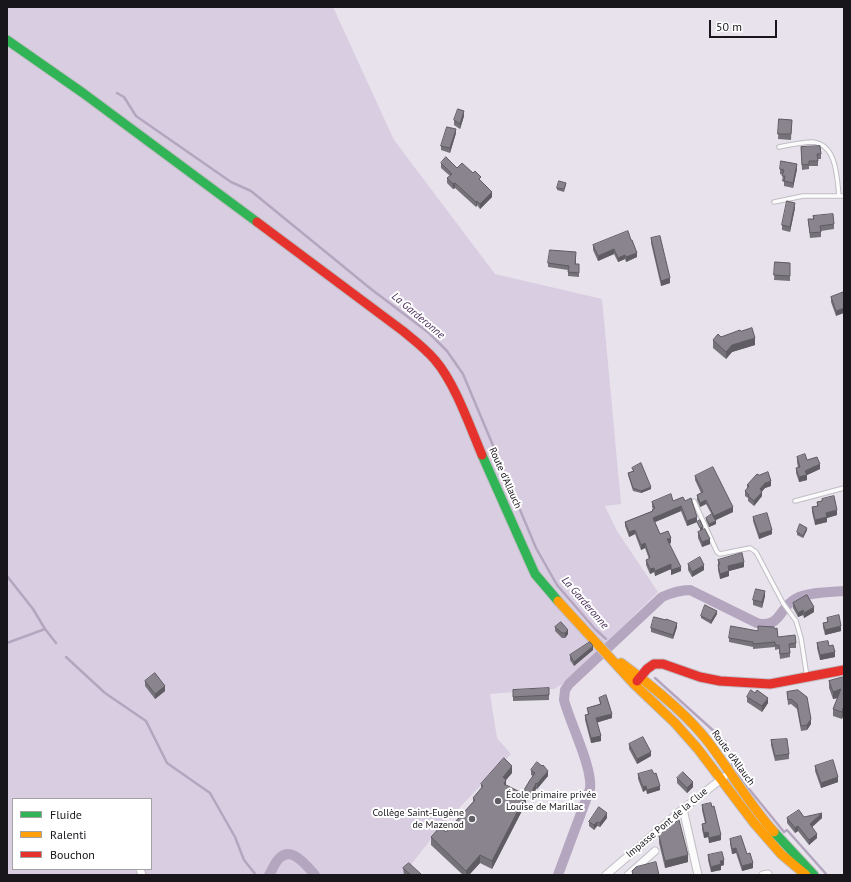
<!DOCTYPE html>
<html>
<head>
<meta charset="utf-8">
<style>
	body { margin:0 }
	#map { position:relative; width:851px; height:882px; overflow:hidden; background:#e7e2eb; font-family:"PT Sans",sans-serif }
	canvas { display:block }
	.frame { position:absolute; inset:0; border:8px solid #18151b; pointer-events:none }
	.legend { position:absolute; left:12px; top:798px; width:140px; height:72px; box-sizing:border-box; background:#fff; border:1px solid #a3a1a4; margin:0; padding:5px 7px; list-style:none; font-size:12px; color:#18151b }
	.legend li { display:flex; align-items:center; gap:8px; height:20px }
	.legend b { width:20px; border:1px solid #a3a1a4 }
	.scale { position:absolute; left:709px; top:20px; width:68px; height:18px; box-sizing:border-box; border:2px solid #18151b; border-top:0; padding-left:5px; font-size:12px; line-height:14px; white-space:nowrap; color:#18151b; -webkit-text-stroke:3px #fff; paint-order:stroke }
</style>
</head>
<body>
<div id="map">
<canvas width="851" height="882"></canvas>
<div class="frame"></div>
<ul class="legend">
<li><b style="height:5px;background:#30b455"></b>Fluide</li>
<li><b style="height:5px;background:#ff9f0a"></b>Ralenti</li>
<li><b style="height:5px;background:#e5322d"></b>Bouchon</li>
</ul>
<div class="scale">50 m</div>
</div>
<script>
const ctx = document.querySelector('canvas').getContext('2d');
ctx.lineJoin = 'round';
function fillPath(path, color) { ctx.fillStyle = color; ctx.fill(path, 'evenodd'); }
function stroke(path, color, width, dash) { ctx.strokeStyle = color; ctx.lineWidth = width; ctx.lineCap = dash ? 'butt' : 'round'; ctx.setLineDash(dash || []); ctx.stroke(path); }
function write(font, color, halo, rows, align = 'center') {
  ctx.font = font + ' "PT Sans",sans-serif'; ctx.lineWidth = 4; ctx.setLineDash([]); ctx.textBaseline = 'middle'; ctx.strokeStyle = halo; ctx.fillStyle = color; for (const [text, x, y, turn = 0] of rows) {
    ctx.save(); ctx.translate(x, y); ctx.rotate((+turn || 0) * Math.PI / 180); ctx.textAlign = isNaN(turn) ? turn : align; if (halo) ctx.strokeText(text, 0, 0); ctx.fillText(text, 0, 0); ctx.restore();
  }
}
fillPath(new Path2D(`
	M7,7H333L394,140L495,274L602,299L621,504L605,506L617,531L658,592L566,682L554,689L490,694L497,738L511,754L438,830L403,875H7ZM13,799H151V869H13Z`), '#d9cde2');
stroke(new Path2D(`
	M117,93L124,97L136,116L231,182L251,191L371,289L429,333L447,351L463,374L536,548L557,585L595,629L606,639
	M7,576L33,609L45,629
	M7,643L45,629L56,643
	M66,657L105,693L146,721L167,763L210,793L235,837L244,860L256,875
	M655,678L726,742L733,760L732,768L784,832L787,830L827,875`), '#b5a6c0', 2.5);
stroke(new Path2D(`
	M269,875C272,870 274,865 277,861C290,843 306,865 315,875
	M558,875L590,789C593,768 570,723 564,700L565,690L569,684L662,597C671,593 680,590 690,590L757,623C780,629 779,608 795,599C808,592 830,592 844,591`), '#b5a6c0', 10);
const lane = new Path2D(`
	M779,147C789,145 804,142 813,142C837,145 837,178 839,196
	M774,202L803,196H844
	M694,501L717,552L720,554L750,548L756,552L783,603L796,621L801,638L807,677
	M795,501L844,488`);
const street = new Path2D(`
	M683,809L698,875
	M140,869L142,875
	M606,875L683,809L724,777
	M628,875L655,851
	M763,875L768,874`);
const fast = new Path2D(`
	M7,40L83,93L257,222
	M482,455L535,574L558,601
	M774,832L814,875`);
const slow = new Path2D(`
	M558,601L634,684L675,723L698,749L754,823L781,854L806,875
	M621,663C651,685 687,714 709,743C731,772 749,804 774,832`);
const jam = new Path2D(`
	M257,222L403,331C414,340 426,349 435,360C455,383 470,427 482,455
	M637,681L647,669L654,664H663L700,677L720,681L770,684L844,670`);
stroke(lane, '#c1bdc4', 5.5);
stroke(street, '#c1bdc4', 9);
stroke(fast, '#c1bdc4', 11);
stroke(slow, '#c1bdc4', 11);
stroke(jam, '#c1bdc4', 11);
stroke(lane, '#fbfbfc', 3.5);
stroke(street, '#fbfbfc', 7);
stroke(fast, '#30b455', 9);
stroke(slow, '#ff9f0a', 9);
stroke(jam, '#e5322d', 9);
fillPath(new Path2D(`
	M464,116L460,129L454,125V120Z
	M779,119L792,120L791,140L778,139Z
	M456,133L450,153L441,150V146Z
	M801,147L821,154V159H818V166H809V169L802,170Z
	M441,163L457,168L481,181L492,197L480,209L477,205L476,207L455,188L453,189L447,183V178L450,176L441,168Z
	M780,169H797L793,188L784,186V182L782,181L783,175L780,174Z
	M566,185L564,192L557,190V188Z
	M795,208L790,232L782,230V225Z
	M813,216L834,224V229L821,231V237L810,238L808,219H813Z
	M651,238L670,283L661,286L651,243Z
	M631,240L637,257L626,262L625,259L618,262L614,254L598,261L593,250V245Z
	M576,256V264H579V277L568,276V270L548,267V263Z
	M775,262L790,263V281L774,280Z
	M844,292L836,316L831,302V297Z
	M741,331L755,345L732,352L726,359L713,348V340L721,337Z
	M797,457L807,460L820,469L807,475V480L799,482L796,473V468H798L797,462Z
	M632,468L651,489L641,493L633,491L628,475V473L633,471Z
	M695,476L733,512L715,520L716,524L709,527L706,520V518L712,515L706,504L700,507L697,500V495L701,493L695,480Z
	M747,485L771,486L765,488L762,491V496L754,506L748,501V498L745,496V491L747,489Z
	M822,499L837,515L827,518V522L815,525L812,512V507L817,506V502L822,501Z
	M673,501H685L697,522L687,526L681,511L655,522L660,534L671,543L669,544L681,571L671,575V569L655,576L654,572L650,574L646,565V560L649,559L645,548L641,550L635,534L629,537L625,526V522L652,511V510L653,509L652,507V502Z
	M753,517L772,534L759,539L753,521Z
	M807,530L803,538L797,535V532Z
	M698,532L710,544L702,547L698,538Z
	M718,560L744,567L729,571V576L720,579L718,570Z
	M688,564L704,570L692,577L688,570Z
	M765,596L762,608L753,605V600Z
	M793,603L814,612L804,618L803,615L798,617L793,608Z
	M717,614L711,624L701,618V616Z
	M827,618L841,631L825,635L823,627V623L827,622Z
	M555,627L568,634L565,638H562L555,631Z
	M677,627L673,639L651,632V628Z
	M775,629L778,637L796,643V648H790V657L780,659L779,649L775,650V647L753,649V647L729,642V638L758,631Z
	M817,643L829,646L835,657L820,660L817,648Z
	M593,650L574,666L570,660V655Z
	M844,677V713L842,719L833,716V709L838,698L833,699L829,688V681Z
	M145,681L165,691L155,699L145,686Z
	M513,690L549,695V700L513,701Z
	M798,690L811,724L807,730L801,731L797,709L791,704L788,705L787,692Z
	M755,693L768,703L762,712L747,702V697Z
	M599,698L612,718L597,722L601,741L591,743L585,720V715H588L587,708L600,704Z
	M771,740L789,754V759L775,761L771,745Z
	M629,744L651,756L637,764L629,749Z
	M815,766L838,782L821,788L815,771Z
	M531,770L548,776L537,789H536L531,799L526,796V803L492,869L480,863L469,875H463L431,845V837L446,832L473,802V798L481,789V784L512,773L506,780V785L524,794V790L533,776L531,775Z
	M638,774L660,790L647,794L646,790L643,792L638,779Z
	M677,778L693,787L687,793L677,783Z
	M702,805L721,840L709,843L708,837L704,838L702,829V824L705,823L702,810Z
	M804,817L822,818L812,827L817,838L809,845L798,831L795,833L787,823V818Z
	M607,818L600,827L597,826L594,830L589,826V822Z
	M659,836L688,862L665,868L659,843Z
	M730,839L747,854L753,868L742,871L736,853L732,854L730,844Z
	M708,855L724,865L721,866V870L711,872L708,860Z
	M403,868L422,875H404Z`), '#767279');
fillPath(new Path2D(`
	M464,111V116L460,129V124Z
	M456,129V133L450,153V148Z
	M797,164V169L793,188V183Z
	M455,183V188L453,189V184Z
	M492,192V197L480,209V204Z
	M477,201V205L476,207V202Z
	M795,203V208L790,232V227Z
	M614,249V254L598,261V256Z
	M637,253V257L626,262V257Z
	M625,255V259L618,262V258Z
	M670,278V283L661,286V281Z
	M844,308V313L836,316V311Z
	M755,338V345L732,352L726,359V352L732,345Z
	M820,464V469L807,475V480L799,482V477L805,471Z
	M771,481V486L765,488L760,494V489L765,483Z
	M651,487V489L641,493V491Z
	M762,492V496L754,506V501Z
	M706,500V504L700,507V503Z
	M681,506V511L653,523V518Z
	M733,507V512L714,521V516Z
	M837,510V515L827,518V522L815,525V520L826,513Z
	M697,517V522L687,526V521Z
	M716,521V524L709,527V524Z
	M703,527V529L700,531V528Z
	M807,528V530L803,538V536Z
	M635,530V534L629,537V532Z
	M772,530V534L759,539V534Z
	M671,538V543L667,544V539Z
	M710,539V544L702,547V542Z
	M645,543V548L641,550V545Z
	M744,562V567L729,571V576L720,579V574L728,566Z
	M671,564V569L655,576V571Z
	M704,565V570L692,577V572Z
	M681,567V571L671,575V570Z
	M654,568V572L650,574V569Z
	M765,591V596L762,608V602Z
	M814,607V612L804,618V613Z
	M803,610V615L798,617V613Z
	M717,611V614L711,624V621Z
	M677,623V627L673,639V635Z
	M841,626V631L825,635V630Z
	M568,630V634L565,638V633Z
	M593,646V650L574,666V662Z
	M835,652V657L820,660V655Z
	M165,686V691L155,699V694Z
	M841,689V697L833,699V692Z
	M768,698V703L762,712V706Z
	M844,705V713L842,719V712Z
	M612,714V718L596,723V718Z
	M811,719V724L807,730V725Z
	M601,736V741L591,743V738Z
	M651,752V756L637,764V759Z
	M512,766V773L506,780V787L504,784L503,777Z
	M548,771V776L537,789V784Z
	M838,777V782L821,788V783Z
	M693,782V787L687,793V788Z
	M536,783V789L531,799V794Z
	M646,786V790L643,792V787Z
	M660,786V790L647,794V790Z
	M526,795V803L492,869V861Z
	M607,813V818L600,827V823Z
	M822,813V818L810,829V824Z
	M597,822V826L594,830V825Z
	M798,826V831L795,833V828Z
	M708,832V837L704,838V833Z
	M817,834V838L809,845V840Z
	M721,835V840L709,843V838Z
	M736,848V853L732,854V849Z
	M480,855V863L469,875H466V871Z
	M688,855V862L665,868V861Z
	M724,860V865L721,866V870L711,872V867L720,861Z
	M753,863V868L742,871V866Z`), '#605c63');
const building = new Path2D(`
	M458,109L464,111L460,124L454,120Z
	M779,119L792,120L791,134H778Z
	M447,127L456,129L450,148L441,146Z
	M820,146L821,154H817L818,161H809V164L802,165L801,147Z
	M446,157L457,168L462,163L473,173L475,171L481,177L479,179L492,192L480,204L477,201L476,202L455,183L453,184L447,178L452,174L441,163Z
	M781,161L797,164L793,183L784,181L785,176H782L784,170L780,169Z
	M559,181L566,183L564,189L557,188Z
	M787,201L795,203L790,227L782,225Z
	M833,214L834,224L820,226L821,232L810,233L808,219H814L813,216Z
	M628,231L631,240H632L637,253L626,257L625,255L618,258L614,249L598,256L593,245Z
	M660,236L670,278L661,281L651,238Z
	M550,250L576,252L575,264H579V273L568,272L569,266L548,263Z
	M775,262L790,263V276L774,275Z
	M844,292V308L836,311L831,297Z
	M752,328L755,338L732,345L726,352L713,340L718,334L721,337L740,330L741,331Z
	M805,454L807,460L817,457L820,464L805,471L807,475L799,477L796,468L800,467L797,457Z
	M641,463L651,487L641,491L633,488L628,473L634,471L632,468Z
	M713,467L733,507L714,516L706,500L700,503L697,495L703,492L695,476Z
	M768,472L771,481L765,483L760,489L762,492L754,501L748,496L749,495L745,491L749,486L747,485L757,474L759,475Z
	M671,494L673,501L683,497L685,501L691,498L697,517L687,521L681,506L653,518L660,534L668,531L671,538L667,539L681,567L671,570V564L655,571L654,568L650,569L646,560L650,558L645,543L641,545L635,530L629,532L625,522L653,511L652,510L655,508L652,502Z
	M834,496L837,510L826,513L827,517L815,520L812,507L818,506L817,502L822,501V499Z
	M767,513L772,530L759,534L753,517Z
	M712,514L716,521L709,524L706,518Z
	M700,520L703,527L700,528L697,522Z
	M800,524L807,528L803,536L797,532Z
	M705,529L710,539L702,542L698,532Z
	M742,553L744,562L728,566L729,571L720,574L718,565L720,564L718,560Z
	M700,557L704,565L692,572L688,564Z
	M756,589L765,591L762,602L753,600Z
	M807,595L814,607L804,613L803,610L798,613L793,603Z
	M705,605L717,611L711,621L701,616Z
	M839,615L841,626L825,630L823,623L828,622L827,618Z
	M654,617L666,620V619L677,623L673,635L651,628Z
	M561,622L568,630L565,633H562L555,627Z
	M731,626L758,631V626L774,627L775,629L777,628L778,637L795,635L796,643L789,644L790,653L780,654L779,645H775V642L753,644V642L729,638Z
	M828,641L829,646L833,645L835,652L820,655L817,643Z
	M590,642L593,646L574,662L570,655Z
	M155,673L165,686L155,694L145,681Z
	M844,677V705L842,712L833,709L841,689L833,692L829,681Z
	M549,688V695L513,697V690Z
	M751,690L755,693L757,690L768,698L762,706L747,697Z
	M798,690L807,697L811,719L807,725L801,726L797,704L791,699L788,700L787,692Z
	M606,695L612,714L596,718L601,736L591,738L585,715L589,714L587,708L601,704L599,698Z
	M643,737L651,752L637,759L629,744Z
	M787,739L789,754L775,756L771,740Z
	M504,758L512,766L503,777L506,780L504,784L526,795L492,861L480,855L466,871L431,837L440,827L446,832L475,800L473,798L483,786L481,784Z
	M833,760L838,777L821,783L815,766Z
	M537,762L542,766L543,765L548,771L537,784L536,783L531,794L524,790L530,780L535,773L531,770Z
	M652,770L654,774L656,773L660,786L647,790L646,786L643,787L638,774Z
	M683,772L693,782L687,788L677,778Z
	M711,803L712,807L714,806L721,835L709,838L708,832L704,833L702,824L706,823L702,805Z
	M599,807L607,813L600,823L597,822L594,825L589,822Z
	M799,810L804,817L822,813L810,824L817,834L809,840L798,826L795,828L787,818Z
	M679,820L688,855L665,861L659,836Z
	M741,836L747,854L750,853L753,863L742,866L736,848L732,849L730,839Z
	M722,852L724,860L720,861L721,864L711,867L708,855Z
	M656,862L659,875H633L632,871L636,867Z
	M409,863L422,875H411L403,868Z`);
fillPath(building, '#89848d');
stroke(building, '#605c63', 1);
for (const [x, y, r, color] of [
	[498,801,4,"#605d64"],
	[472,819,4,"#605d64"]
]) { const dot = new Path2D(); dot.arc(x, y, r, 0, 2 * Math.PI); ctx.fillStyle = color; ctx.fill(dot); stroke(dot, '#fff', 1.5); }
write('10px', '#18151b', '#fff', [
	["Route d'Allauch",505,478,66],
	["Route d'Allauch",733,758,54],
	["Impasse Pont de la Clue",667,823,-40]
]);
write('10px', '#18151b', '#fff', [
	["École primaire privée",506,795],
	["Louise de Marillac",506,807],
	["Collège Saint-Eugène",464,813,"right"],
	["de Mazenod",464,825,"right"]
], 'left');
write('italic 11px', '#472c58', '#fff', [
	["La Garderonne",418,316,40],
	["La Garderonne",585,603,49]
]);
</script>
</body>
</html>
